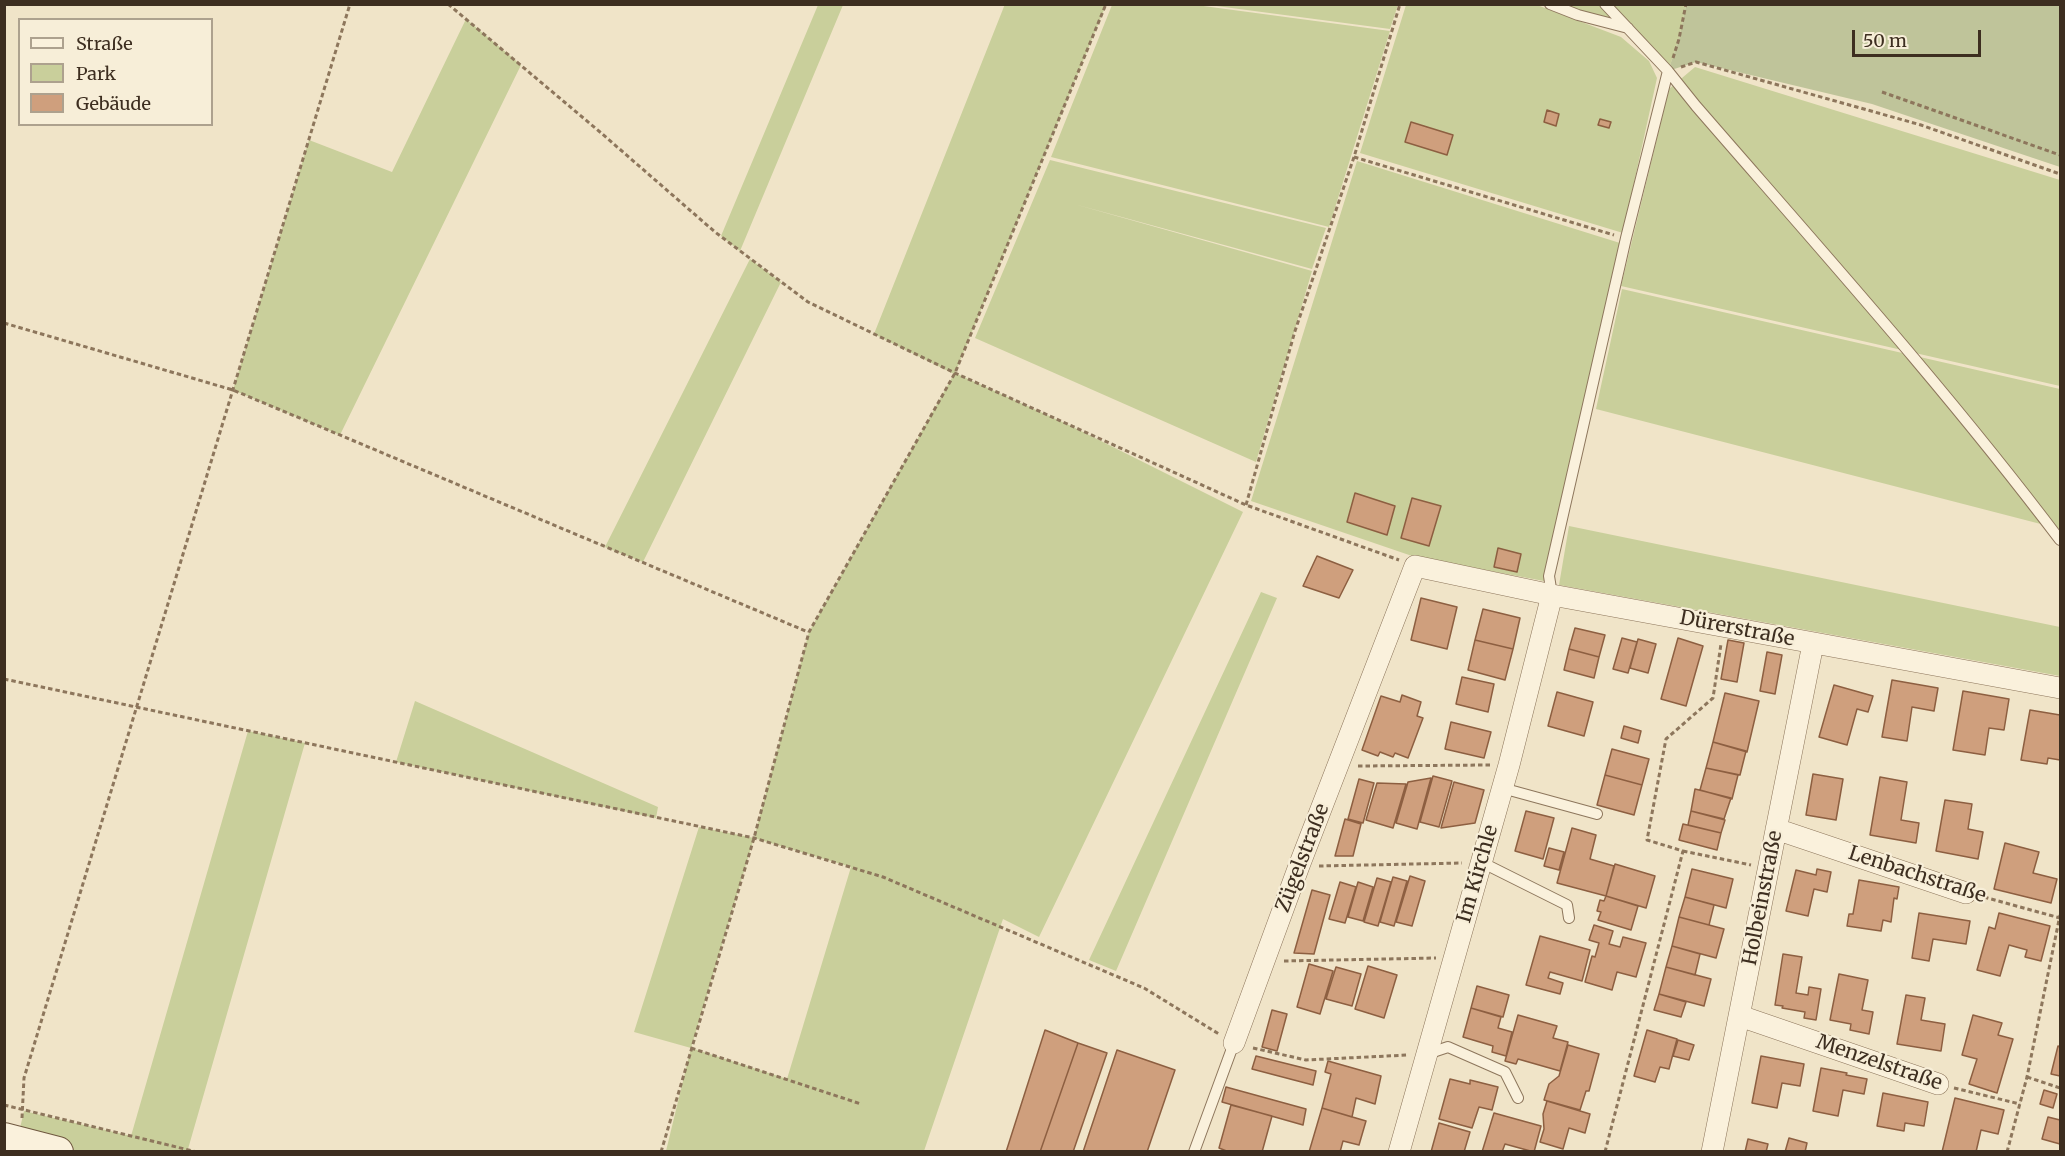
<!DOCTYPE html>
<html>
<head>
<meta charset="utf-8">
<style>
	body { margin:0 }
	#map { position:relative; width:2065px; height:1156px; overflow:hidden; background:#f0e4c8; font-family:Merriweather,serif }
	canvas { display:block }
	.frame { position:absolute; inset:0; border:6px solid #3d2e20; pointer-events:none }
	.legend { position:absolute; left:18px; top:18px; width:195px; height:108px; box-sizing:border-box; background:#f7eed8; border:2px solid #ada18e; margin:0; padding:8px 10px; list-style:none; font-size:18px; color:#3d2e20 }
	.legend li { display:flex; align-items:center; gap:12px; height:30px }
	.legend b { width:30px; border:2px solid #ada18e }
	.scale { position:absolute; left:1852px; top:30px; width:129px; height:27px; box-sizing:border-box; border:3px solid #3d2e20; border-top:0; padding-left:8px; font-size:18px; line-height:21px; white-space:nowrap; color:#3d2e20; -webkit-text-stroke:4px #f7eed8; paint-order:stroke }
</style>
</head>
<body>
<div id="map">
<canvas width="2065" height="1156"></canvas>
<div class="frame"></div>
<ul class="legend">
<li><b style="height:8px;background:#faf1dc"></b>Straße</li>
<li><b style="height:16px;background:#c9cf9b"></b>Park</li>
<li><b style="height:16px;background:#cf9f7d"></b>Gebäude</li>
</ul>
<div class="scale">50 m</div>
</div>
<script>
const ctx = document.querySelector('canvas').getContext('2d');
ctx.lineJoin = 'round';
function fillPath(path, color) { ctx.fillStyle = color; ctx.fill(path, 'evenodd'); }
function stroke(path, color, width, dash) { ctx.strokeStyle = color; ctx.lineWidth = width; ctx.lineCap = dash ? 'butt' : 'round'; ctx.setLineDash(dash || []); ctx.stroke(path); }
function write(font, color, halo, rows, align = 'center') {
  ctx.font = font + ' Merriweather,serif'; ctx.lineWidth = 4.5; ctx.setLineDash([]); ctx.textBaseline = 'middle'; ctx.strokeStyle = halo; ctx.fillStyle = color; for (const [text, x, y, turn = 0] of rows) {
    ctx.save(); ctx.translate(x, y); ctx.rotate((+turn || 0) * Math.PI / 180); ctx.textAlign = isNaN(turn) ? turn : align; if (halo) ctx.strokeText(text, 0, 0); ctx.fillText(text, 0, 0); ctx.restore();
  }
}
fillPath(new Path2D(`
	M1005,4L1106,5L955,373L1069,425L1243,512L1039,937L1003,919L924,1151H666L691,1048L634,1032L699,827L754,838L809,632L954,374L874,334ZM754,838L851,867L787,1079L691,1048Z
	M818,5H843L740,251L721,236Z
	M1112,5H1196L1390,31L1329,227L1051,157Z
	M1209,5H1398L1390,29Z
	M1406,5H1537L1621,37L1649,61L1657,78L1623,233L1360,153Z
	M1550,5H1686L1679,39L1668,71L1628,28Z
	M466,19L521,65L340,435L233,390L309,140L392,172Z
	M1695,67L2060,180V386L1621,286L1669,89Z
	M1050,160L1326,228L1312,269L1074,204L1312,271L1256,462L975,338Z
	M1357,161L1620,243L1544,581L1415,557L1251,501Z
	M750,259L781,282L643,562L605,547Z
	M1622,289L2060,389V529L1596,409Z
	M1569,526L2060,627V676L1559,585Z
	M1261,592L1277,598L1116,971L1089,960Z
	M415,701L658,807L656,818L396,762Z
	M248,731L305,743L188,1149L197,1151H58L17,1141L24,1111L131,1136Z`), '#c9cf9b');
fillPath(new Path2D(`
	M1686,5H2060V167L1872,104L1696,62L1668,71L1679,39Z`), '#bfc49a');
const building = new Path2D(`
	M1547,110L1559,114L1556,126L1544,122Z
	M1600,119L1611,122L1609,128L1598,125Z
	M1411,122L1453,135L1447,155L1405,142Z
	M1355,493L1395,506L1387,535L1347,522Z
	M1412,498L1441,506L1429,546L1401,538Z
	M1498,548L1521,554L1517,572L1494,567Z
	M1317,556L1353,570L1339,598L1303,586Z
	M1421,598L1457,607L1447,649L1411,640Z
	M1483,609L1520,618L1513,649L1475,640Z
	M1575,628L1605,635L1599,657L1569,649Z
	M1622,638L1637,642L1628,673L1613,669Z
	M1678,638L1703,646L1686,706L1661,699Z
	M1638,639L1656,644L1648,673L1630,668Z
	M1475,640L1513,649L1505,680L1468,670Z
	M1728,640L1744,643L1737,682L1721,679Z
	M1569,649L1599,657L1594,678L1564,670Z
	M1767,652L1782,655L1775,694L1760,691Z
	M1462,677L1494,684L1488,712L1456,704Z
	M1892,680L1938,688L1934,711L1912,707L1907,741L1882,737Z
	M1834,685L1873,696L1868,712L1857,709L1847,745L1819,737Z
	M1963,691L2009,699L2004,730L1989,728L1985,755L1953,750Z
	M1557,692L1593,702L1584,736L1548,726Z
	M1725,693L1759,701L1747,752L1713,742Z
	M1402,695L1421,702L1417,716L1423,718L1408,758L1395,753L1393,757L1380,752L1378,756L1362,750L1381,696L1400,702Z
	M2030,710L2060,715V760L2048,758L2047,764L2021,760Z
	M1451,722L1491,732L1484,758L1445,749Z
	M1624,726L1641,731L1638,743L1621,738Z
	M1713,742L1746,751L1740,775L1706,768Z
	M1612,749L1649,759L1642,785L1605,775Z
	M1706,768L1738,775L1732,799L1700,790Z
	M1813,774L1843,779L1836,820L1806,815Z
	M1605,775L1642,785L1634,815L1597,805Z
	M1433,776L1452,781L1439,827L1420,822Z
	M1880,777L1907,782L1901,820L1919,823L1916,843L1870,835Z
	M1431,778L1417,829L1396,823L1408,782Z
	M1359,779L1374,783L1363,823L1348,819Z
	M1454,782L1484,790L1475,823L1441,828Z
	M1377,783L1406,784L1393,828L1366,820Z
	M1695,789L1731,798L1724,819L1691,811Z
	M1945,800L1972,804L1968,829L1983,832L1978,859L1936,851Z
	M1526,811L1554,818L1543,859L1515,851Z
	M1691,811L1725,820L1721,833L1688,825Z
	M1345,819L1361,824L1353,856H1335Z
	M1683,824L1721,833L1717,850L1679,840Z
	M1572,828L1596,835L1590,859L1614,866L1606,896L1557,883Z
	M2005,843L2039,852L2033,873L2057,879L2051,903L1994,889Z
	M1549,848L1564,852L1559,870L1544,866Z
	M1615,864L1655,876L1646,908L1606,896Z
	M1692,869L1733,879L1726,908L1685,897Z
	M1817,869L1831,872L1827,892L1814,889L1808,916L1786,911L1796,870L1816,875Z
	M1410,876L1425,881L1412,926L1396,922Z
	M1393,877L1407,881L1394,926L1380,922Z
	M1377,878L1391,882L1378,926L1364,922Z
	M1859,880L1899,887L1897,899L1894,898L1891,922L1883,920L1881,931L1847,926L1849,914H1853Z
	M1340,882L1356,887L1345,923L1329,919Z
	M1358,882L1373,887L1363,921L1348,917Z
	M1312,890L1330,895L1314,954L1294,953Z
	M1606,896L1638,906L1631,930L1598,920L1601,912L1597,911L1600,900L1604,901Z
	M1685,897L1714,905L1709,925L1679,917Z
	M1919,913L1970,921L1966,944L1933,939L1929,961L1912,958Z
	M1999,913L2050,926L2041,961L2025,957L2027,950L2009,945L2000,976L1977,970L1989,927L1995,929Z
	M1679,917L1724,929L1716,958L1672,946Z
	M1594,925L1613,931L1609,944L1620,947L1623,937L1646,943L1636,977L1617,972L1612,990L1585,982L1592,956L1595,957L1599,943L1589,940Z
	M1540,936L1590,950L1582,981L1550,972L1548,978L1563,983L1560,994L1526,985Z
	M1672,946L1700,954L1695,975L1666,967Z
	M1783,954L1802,957L1796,993L1808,995L1809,987L1821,989L1816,1020L1804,1018L1805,1012L1782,1008L1783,1006L1775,1005Z
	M1309,964L1333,971L1320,1014L1297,1007Z
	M1368,966L1397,975L1384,1018L1355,1009Z
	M1336,967L1361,974L1352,1006L1326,999Z
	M1666,967L1711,979L1704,1006L1659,994Z
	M1839,974L1868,980L1862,1010L1873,1012L1869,1034L1850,1030L1851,1024L1830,1020Z
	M1477,986L1509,995L1503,1017L1471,1008Z
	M1659,994L1686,1002L1681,1017L1654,1010Z
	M1906,995L1925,998L1921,1020L1945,1024L1941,1051L1897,1044Z
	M1471,1008L1501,1017L1498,1028L1512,1032L1506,1056L1492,1052L1493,1046L1463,1037Z
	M1272,1010L1287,1014L1277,1051L1262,1047Z
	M1518,1015L1557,1026L1553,1038L1568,1042L1560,1071L1518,1059L1516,1064L1505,1061Z
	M1973,1015L2002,1023L1998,1035L2013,1039L1997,1093L1969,1084L1977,1059L1962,1055Z
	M1045,1030L1078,1043L1040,1152H1006Z
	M1647,1030L1677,1039L1669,1069L1660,1067L1655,1082L1634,1076Z
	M1678,1040L1694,1045L1689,1060L1673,1056Z
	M1078,1043L1107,1053L1073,1152H1040Z
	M1568,1045L1599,1054L1589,1091H1586L1580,1110L1544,1100L1549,1084L1559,1076Z
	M2058,1046L2060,1047V1076L2051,1074Z
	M1117,1050L1175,1070L1147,1152H1083Z
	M1256,1056L1316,1071L1313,1085L1252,1069Z
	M1761,1056L1804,1064L1800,1086L1782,1083L1777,1108L1752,1103Z
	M1328,1061L1381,1076L1375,1104L1356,1098L1352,1117L1322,1108L1331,1074L1325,1072Z
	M1821,1068L1847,1073L1846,1075L1867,1079L1864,1094L1843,1090L1838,1116L1813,1111Z
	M1450,1079L1470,1084V1080L1498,1087L1492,1110L1479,1107L1472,1128L1439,1119Z
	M1226,1087L1306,1109L1303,1125L1222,1102Z
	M2044,1090L2057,1094L2053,1108L2040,1104Z
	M1883,1093L1928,1102L1924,1126L1905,1123L1904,1131L1877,1126Z
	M1955,1098L2004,1110L1998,1134L1981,1130L1976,1152H1942Z
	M1547,1101L1590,1114L1585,1133L1569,1128L1563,1149L1540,1142L1544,1129L1543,1114Z
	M1231,1105L1272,1116L1262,1152H1229L1219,1148Z
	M1322,1108L1366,1121L1359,1145L1343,1141L1340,1152H1309Z
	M1494,1113L1541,1126L1534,1152L1505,1144L1502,1152H1482Z
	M2048,1117L2060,1120V1144L2042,1139Z
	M1439,1123L1470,1132L1464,1152H1431Z
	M1789,1138L1807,1143L1805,1152H1785Z
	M1748,1139L1768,1144L1766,1152H1745Z`);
fillPath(building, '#cf9f7d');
stroke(building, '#8d5f41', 1.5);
const service = new Path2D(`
	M1550,4L1578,15L1628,28
	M1605,4L1668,71L1696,106C1820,249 1946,389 2060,540
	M1552,595L1549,576L1626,238L1668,71
	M1502,788L1597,814
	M1481,862L1567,905L1569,918
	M1427,1054L1448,1047L1505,1072L1518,1098
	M1194,1152L1234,1043`);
const minor = new Path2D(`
	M1776,829L1966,893
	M1740,1016L1938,1084
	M1234,1043L1299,866L1415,566L1552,595L2060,688
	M1399,1152L1509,765L1552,595
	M1712,1152L1813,644`);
const secondary = new Path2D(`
	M4,1138L58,1152`);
stroke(service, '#8d765c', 12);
stroke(minor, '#8d765c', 22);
stroke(secondary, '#6f573f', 32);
stroke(new Path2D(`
	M448,4L600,132L715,232L808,302L955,373L1246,505L1399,560
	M1673,58L1679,39L1686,4
	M1681,67L1696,62L1921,125L2060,174
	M1882,92L2060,155
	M1354,157L1614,235
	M4,323L233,390L808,632
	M1246,505L1295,331L1354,157L1400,4
	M4,679L754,838L883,877L1144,988L1219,1034
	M1358,766L1490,765
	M1683,851L1751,865
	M1319,866L1462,863
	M1984,897L2060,918
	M1284,961L1436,958
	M691,1048L861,1104
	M1253,1048L1306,1060L1407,1055
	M2027,1077L2060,1088
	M1954,1088L2020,1104
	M4,1105L197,1152
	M22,1118L24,1078L350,4
	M661,1152L754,838L809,632L955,373L1106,4
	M1605,1152L1683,851L1647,840L1666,739L1713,698L1721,644
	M2007,1152L2027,1077L2060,915`), '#8d765c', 3, [4.5, 3]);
stroke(service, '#faf1dc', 10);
stroke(minor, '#faf1dc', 21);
stroke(secondary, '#faf1dc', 30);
write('20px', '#3d2e20', '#f7eed8', [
	["Dürerstraße",1737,629,11],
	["Zügelstraße",1303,858,-69],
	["Im Kirchle",1478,874,-74],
	["Lenbachstraße",1917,875,18],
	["Holbeinstraße",1763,898,-79],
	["Menzelstraße",1879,1063,19]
]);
</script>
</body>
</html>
